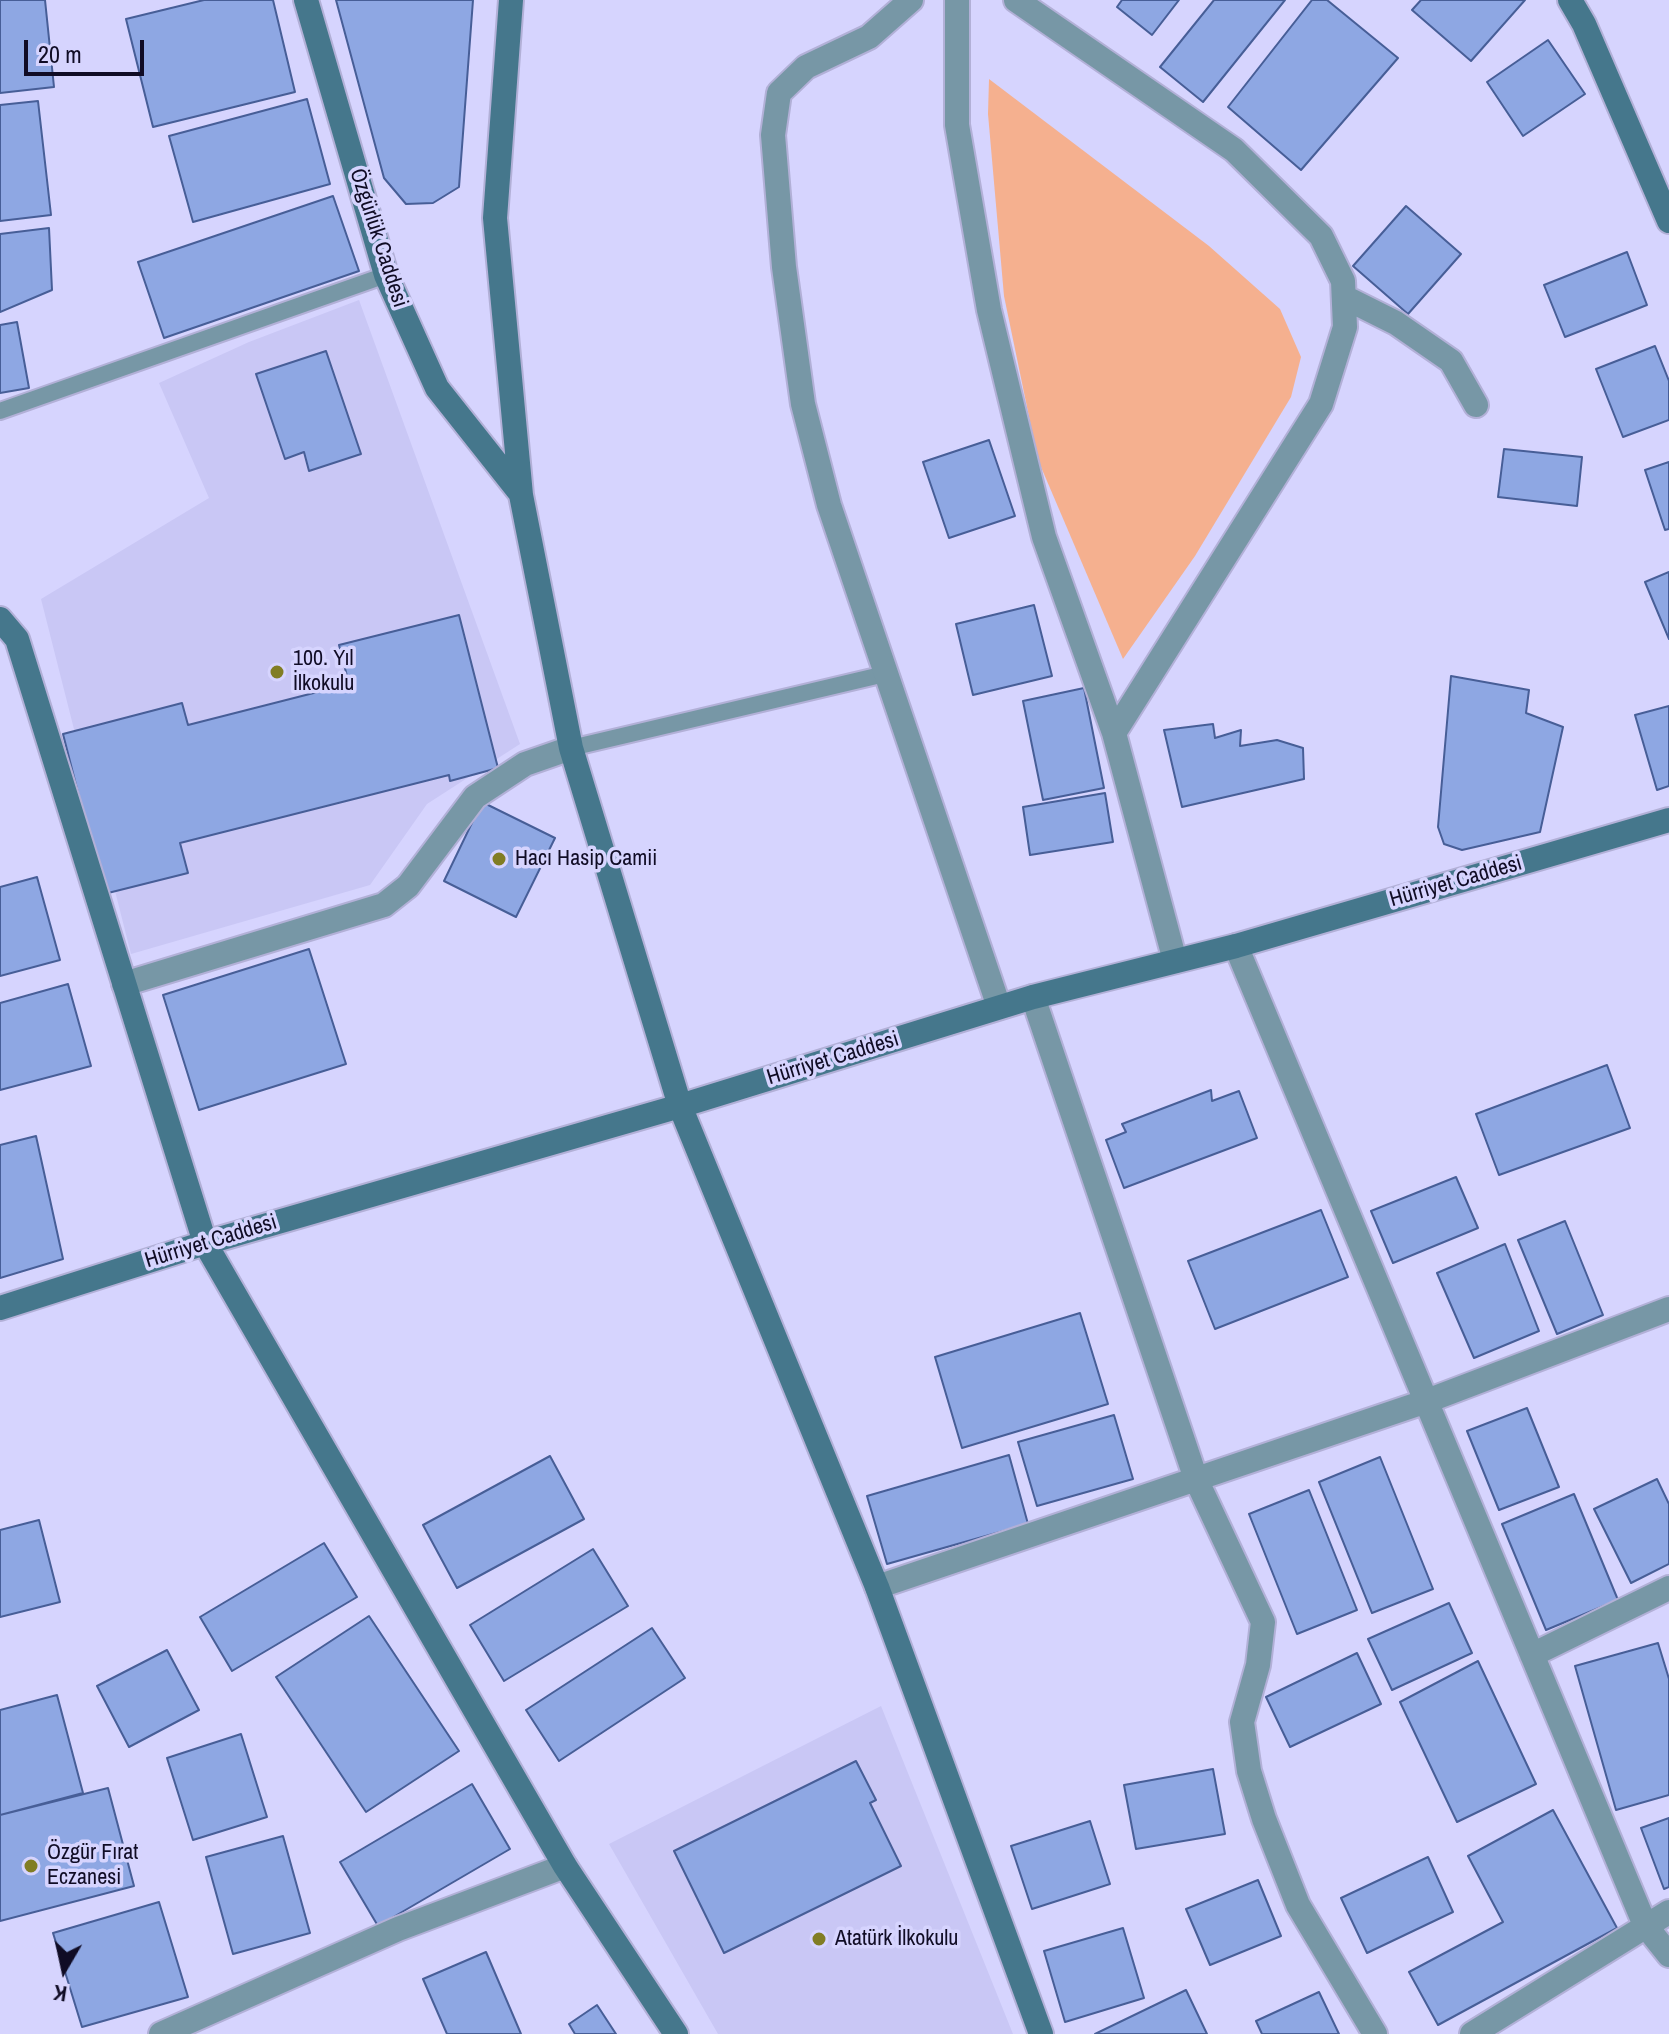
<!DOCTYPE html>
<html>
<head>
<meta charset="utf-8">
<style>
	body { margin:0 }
	#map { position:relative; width:1669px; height:2034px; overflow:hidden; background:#d6d4fe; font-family:"Archivo Narrow",sans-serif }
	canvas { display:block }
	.north { position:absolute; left:24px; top:1930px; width:80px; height:80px; -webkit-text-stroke:6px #d6d4fe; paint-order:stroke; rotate:189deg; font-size:22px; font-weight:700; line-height:32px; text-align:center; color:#100c25 }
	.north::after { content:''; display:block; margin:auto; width:28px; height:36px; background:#100c25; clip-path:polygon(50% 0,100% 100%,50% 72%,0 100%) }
	.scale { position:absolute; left:24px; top:40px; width:120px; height:36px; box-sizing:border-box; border:4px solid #100c25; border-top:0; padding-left:10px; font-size:24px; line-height:28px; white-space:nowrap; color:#100c25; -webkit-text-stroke:6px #d6d4fe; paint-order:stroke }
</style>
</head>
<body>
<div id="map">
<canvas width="1669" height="2034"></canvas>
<div class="north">K</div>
<div class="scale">20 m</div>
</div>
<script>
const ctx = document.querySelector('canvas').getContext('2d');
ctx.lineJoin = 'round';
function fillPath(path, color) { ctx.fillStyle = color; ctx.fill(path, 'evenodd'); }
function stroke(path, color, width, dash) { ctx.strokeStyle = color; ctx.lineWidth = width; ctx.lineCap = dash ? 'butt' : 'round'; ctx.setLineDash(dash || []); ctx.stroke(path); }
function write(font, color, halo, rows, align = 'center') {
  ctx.font = font + ' "Archivo Narrow",sans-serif'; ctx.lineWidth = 7; ctx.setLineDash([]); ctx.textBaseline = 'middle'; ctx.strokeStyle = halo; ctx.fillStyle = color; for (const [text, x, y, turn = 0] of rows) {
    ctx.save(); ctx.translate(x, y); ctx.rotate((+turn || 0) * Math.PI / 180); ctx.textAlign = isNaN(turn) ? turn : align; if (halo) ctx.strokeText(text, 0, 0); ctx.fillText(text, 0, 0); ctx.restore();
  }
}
fillPath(new Path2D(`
	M359,300L520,744L427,804L370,885L131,954L41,599L209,498L159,383L249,342Z
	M881,1706L1013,2034H718L609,1844Z`), '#c9c7f5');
fillPath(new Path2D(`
	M989,79L1209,246L1280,309L1301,357L1291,397L1195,556L1123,659L1038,460L1004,296L988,114Z`), '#f5b08f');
const building = new Path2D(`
	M0,0H45L54,87L0,93Z
	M204,0H273L295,92L153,127L126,19Z
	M336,0H473L459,187L433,203L406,204L384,178Z
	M1122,0H1179L1152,35L1117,7Z
	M1214,0H1285L1203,102L1160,67Z
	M1312,0H1327L1398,58L1301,170L1228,107Z
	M1421,0H1525L1471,61L1412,10Z
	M1548,40L1585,94L1523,136L1487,82Z
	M307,99L330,184L193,222L169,136Z
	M38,101L51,215L0,221V105Z
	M333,196L359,271L164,338L138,262Z
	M1406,206L1461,254L1408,314L1353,266Z
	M49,228L52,290L0,312V234Z
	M1627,252L1647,305L1565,337L1544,285Z
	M17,322L29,388L0,393V325Z
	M1655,346L1669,381V420L1623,437L1596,369Z
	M326,351L361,454L309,471L304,452L285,459L256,374Z
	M989,440L1015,516L949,538L923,462Z
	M1504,449L1582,457L1577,506L1498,497Z
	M1669,462V529L1665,530L1645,470Z
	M1669,572V639L1645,582Z
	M1034,605L1052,676L973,695L956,624Z
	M459,615L498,768L450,781L449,775L180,843L188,873L104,894L63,734L182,703L188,725L349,684L339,645Z
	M1451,676L1529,690L1526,713L1563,727L1540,832L1462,850L1444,844L1438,827Z
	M1084,688L1104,788L1043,800L1023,701Z
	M1669,706V786L1657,790L1635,715Z
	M1213,724L1215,738L1241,730L1240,746L1277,740L1303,748L1304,779L1182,807L1164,730Z
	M1105,793L1113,842L1030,855L1023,807Z
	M482,802L555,838L516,917L444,881Z
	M37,877L60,960L0,976V887Z
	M309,949L346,1064L199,1110L163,995Z
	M68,984L91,1066L0,1090V1003Z
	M1607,1065L1630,1128L1499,1175L1476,1114Z
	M1211,1090L1212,1101L1239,1091L1257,1138L1124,1188L1106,1140L1126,1132L1122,1124Z
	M36,1136L63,1259L0,1278V1145Z
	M1456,1177L1478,1228L1393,1263L1371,1211Z
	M1321,1210L1348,1277L1215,1329L1188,1261Z
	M1565,1221L1603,1315L1557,1334L1518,1240Z
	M1505,1244L1539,1331L1474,1358L1437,1273Z
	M1080,1313L1108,1404L962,1448L935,1357Z
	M1527,1408L1559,1487L1499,1510L1467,1431Z
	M1114,1415L1133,1479L1037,1506L1018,1442Z
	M1009,1455L1028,1524L887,1564L867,1496Z
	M550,1456L584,1519L457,1588L423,1525Z
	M1380,1457L1433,1589L1372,1613L1319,1482Z
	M1657,1479L1669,1504V1564L1631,1583L1594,1509Z
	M1309,1490L1357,1610L1297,1634L1249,1514Z
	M1574,1494L1618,1600L1546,1630L1502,1524Z
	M39,1520L60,1602L0,1617V1530Z
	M324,1543L357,1597L232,1671L200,1617Z
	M593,1549L628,1606L504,1681L470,1625Z
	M1449,1603L1472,1653L1392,1690L1368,1639Z
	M369,1616L459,1751L366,1812L276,1677Z
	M652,1628L685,1678L559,1761L526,1710Z
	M1658,1643L1669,1679V1795L1616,1810L1575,1666Z
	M167,1650L199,1710L129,1747L97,1686Z
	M1357,1653L1381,1704L1290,1747L1266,1697Z
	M1478,1661L1536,1784L1457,1822L1400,1702Z
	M57,1695L83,1793L0,1815V1710Z
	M241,1734L267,1817L193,1840L167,1758Z
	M856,1761L876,1800L870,1803L901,1866L724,1953L674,1851Z
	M1213,1769L1225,1834L1136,1849L1124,1785Z
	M472,1784L510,1849L378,1926L340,1862Z
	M108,1788L134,1886L0,1921V1815Z
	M1553,1810L1617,1928L1438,2025L1409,1972L1503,1922L1468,1856Z
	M1669,1818V1887L1664,1889L1641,1828Z
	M1090,1821L1110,1884L1032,1909L1011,1846Z
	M283,1836L310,1933L233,1954L206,1857Z
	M1428,1857L1453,1912L1367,1953L1341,1898Z
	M1258,1880L1281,1936L1210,1965L1186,1909Z
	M159,1902L188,1997L82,2027L53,1933Z
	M1123,1928L1144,1998L1065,2022L1044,1951Z
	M486,1952L521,2034H447L423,1979Z
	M1186,1990L1207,2034H1095Z
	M1319,1992L1339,2034H1262L1256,2021Z
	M597,2005L616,2034H575L569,2024Z`);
fillPath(building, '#8ea7e3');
stroke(building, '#475e97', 2);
const lane = new Path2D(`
	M0,411L386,275
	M571,748L885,674`);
const street = new Path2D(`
	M911,0L869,37L806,67L779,93L773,135L784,267L803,404L829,505L999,1007
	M957,0V125L989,310L1044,537L1114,733L1175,961
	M1016,0L1234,150L1321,236L1343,281L1345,327L1321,404L1114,733
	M1344,297L1396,323L1451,361L1476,405
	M1236,946L1645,1925L1669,1955
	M124,984L384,905L408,886L475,797L525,764L571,748
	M1033,997L1196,1479L1263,1622L1258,1665L1242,1722L1249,1771L1264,1819L1298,1905L1375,2034
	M877,1587L1427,1401L1669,1309
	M1532,1655L1669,1588
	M161,2034L398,1929L565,1866
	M1472,2034L1669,1912`);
const secondary = new Path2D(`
	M306,0L386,275L437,388L521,494
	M511,0L495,218L521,495L571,748L680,1106L877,1587L1041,2034
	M1570,0L1584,24L1669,221
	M0,619L17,639L205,1243L565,1866L676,2034
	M0,1308L205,1243L680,1106L1033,997L1236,946L1669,820`);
stroke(lane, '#b2b0d7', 20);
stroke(street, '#b2b0d7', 28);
stroke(secondary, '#b2b0d7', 28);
stroke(lane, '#7797a6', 16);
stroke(street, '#7797a6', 24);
stroke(secondary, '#45778c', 24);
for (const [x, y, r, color] of [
	[277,672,8,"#817d24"],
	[499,859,8,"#817d24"],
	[31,1866,8,"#817d24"],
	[819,1939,8,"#817d24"]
]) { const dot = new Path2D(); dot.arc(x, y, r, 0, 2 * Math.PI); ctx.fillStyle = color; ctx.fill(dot); stroke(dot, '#d6d4fe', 3); }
write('22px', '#100c25', '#d6d4fe', [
	["Özgürlük Caddesi",378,238,72],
	["Hürriyet Caddesi",1456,882,-16],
	["Hürriyet Caddesi",833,1059,-17],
	["Hürriyet Caddesi",211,1242,-17]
]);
write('22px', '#100c25', '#d6d4fe', [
	["100. Yıl",293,659],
	["İlkokulu",293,684],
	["Hacı Hasip Camii",515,859],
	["Özgür Fırat",47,1853],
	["Eczanesi",47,1878],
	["Atatürk İlkokulu",835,1939]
], 'left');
</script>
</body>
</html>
